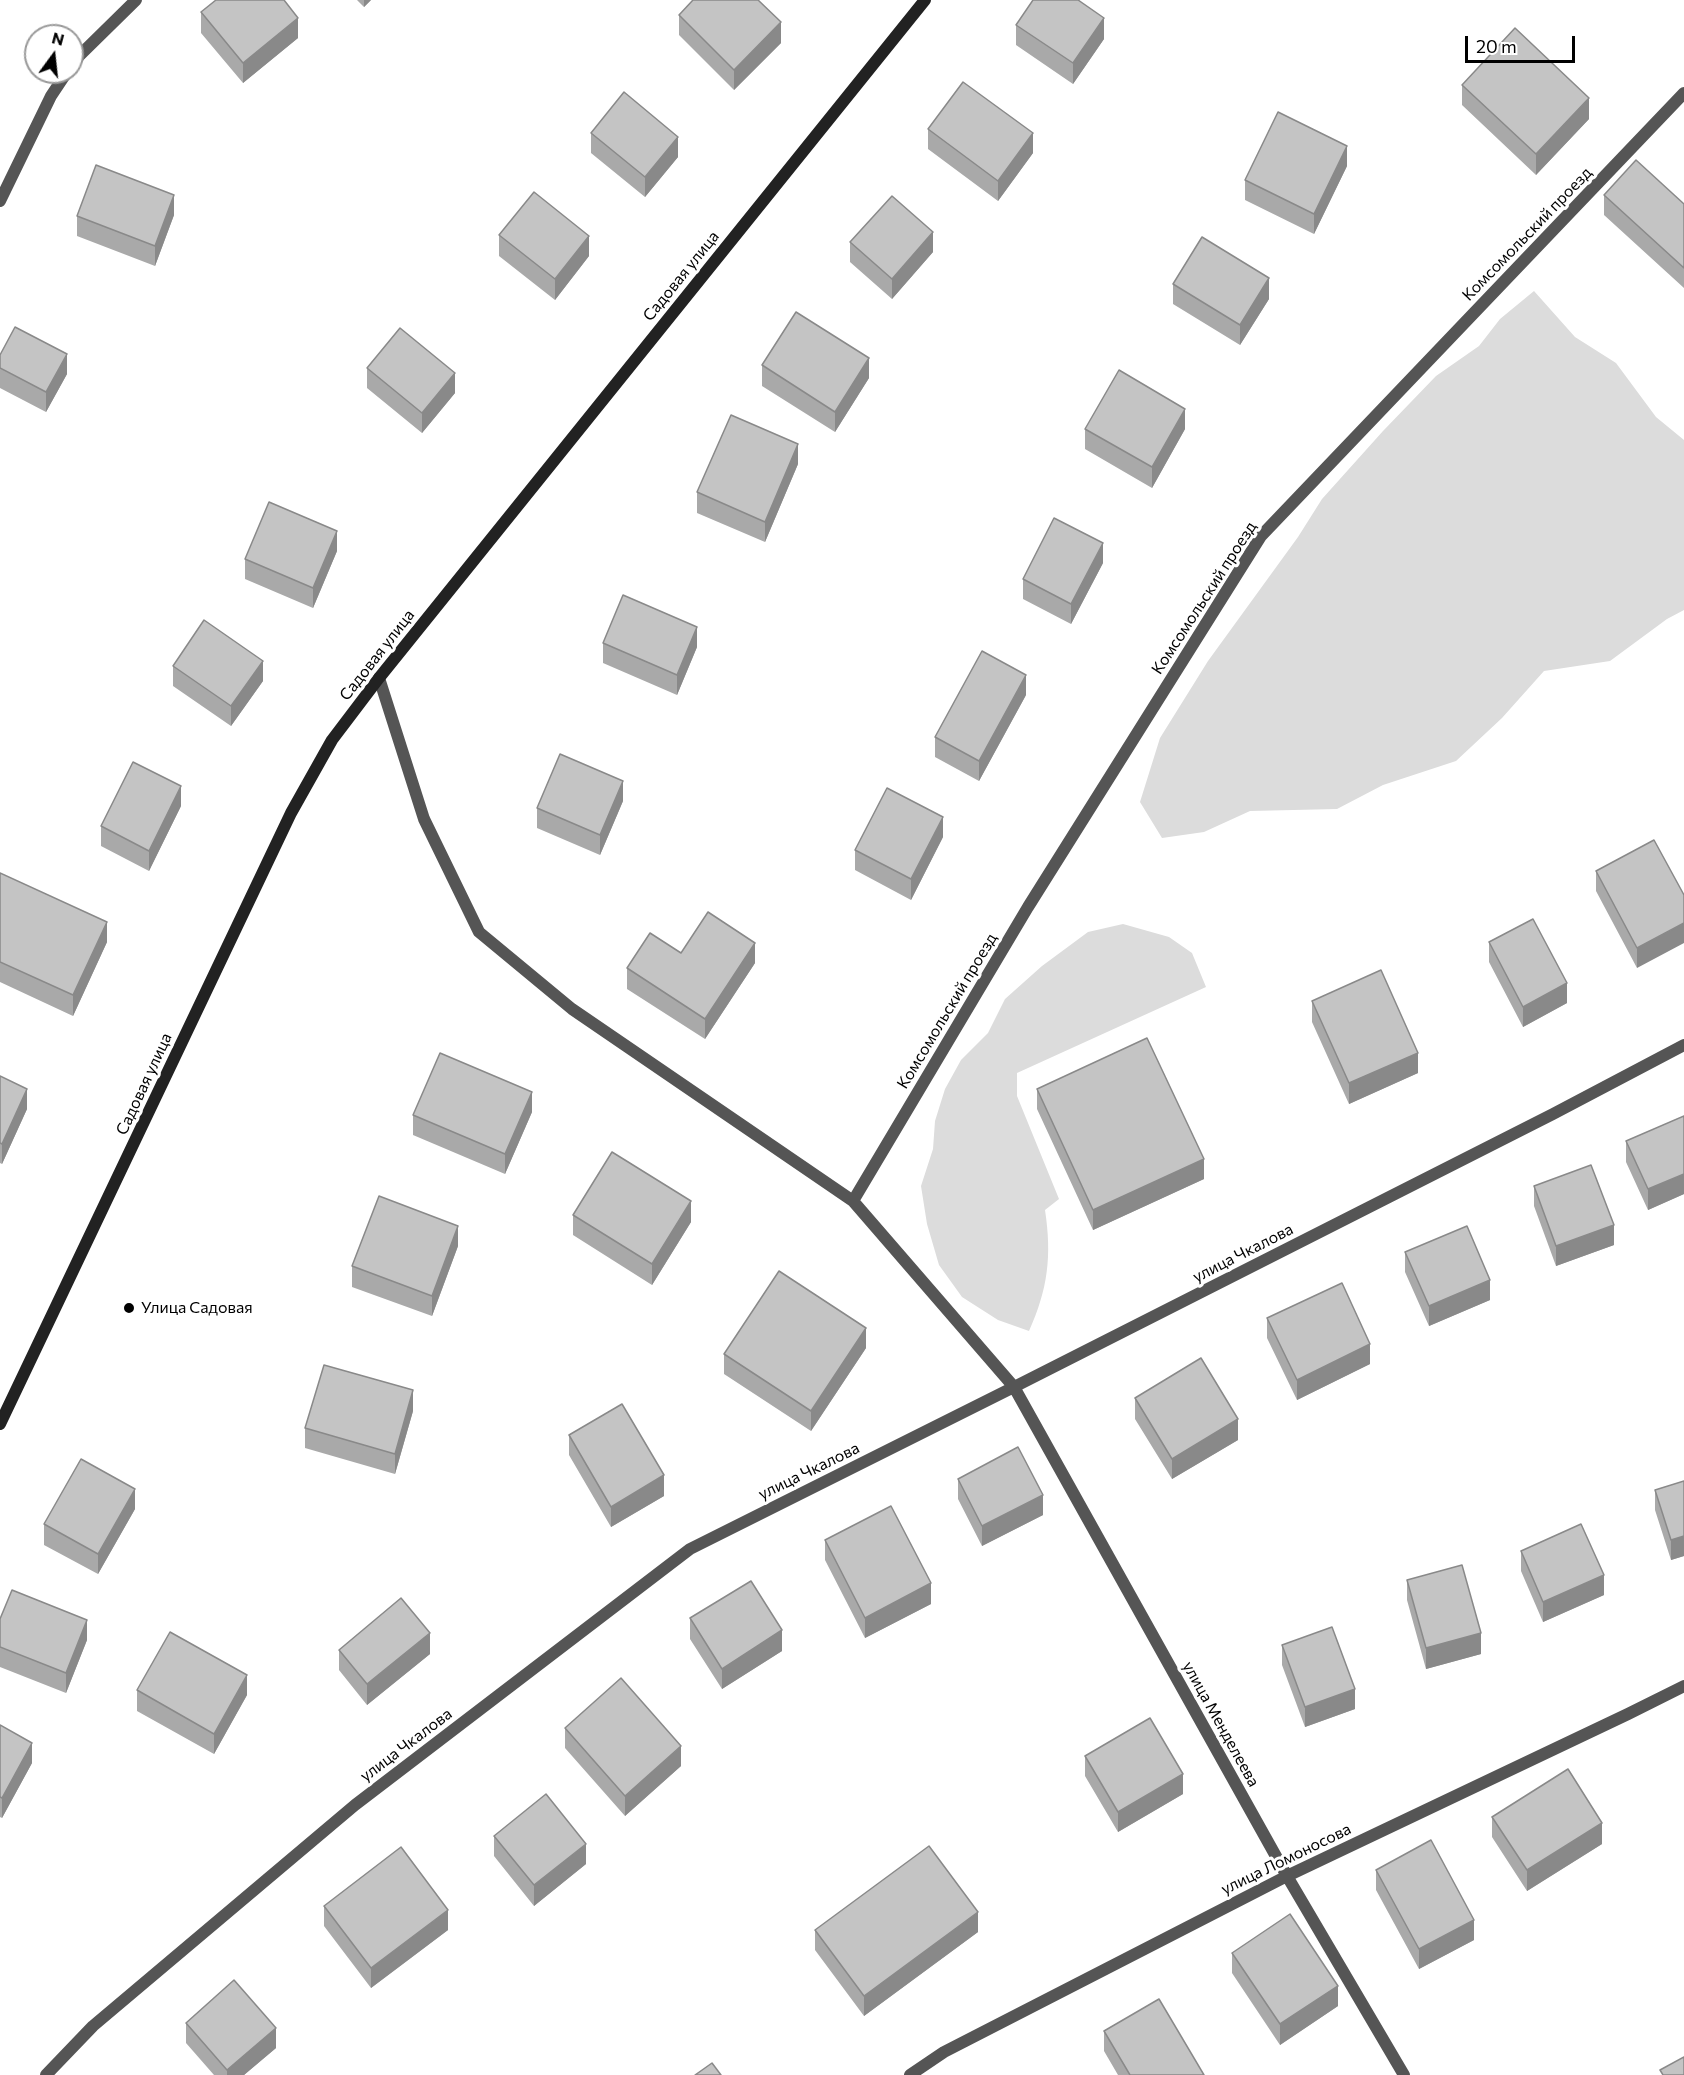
<!DOCTYPE html>
<html>
<head>
<meta charset="utf-8">
<style>
	body { margin:0 }
	#map { position:relative; width:1684px; height:2075px; overflow:hidden; background:#fff; font-family:Commissioner,sans-serif }
	canvas { display:block }
	.north { position:absolute; left:24px; top:24px; width:60px; height:60px; box-sizing:border-box; background:#fff; border:2px solid #999; border-radius:50%; rotate:15deg; font-size:16px; font-weight:700; line-height:24px; text-align:center; color:#000 }
	.north::after { content:''; display:block; margin:auto; width:21px; height:27px; background:#000; clip-path:polygon(50% 0,100% 100%,50% 72%,0 100%) }
	.scale { position:absolute; left:1465px; top:36px; width:110px; height:27px; box-sizing:border-box; border:3px solid #000; border-top:0; padding-left:8px; font-size:18px; line-height:21px; white-space:nowrap; color:#000; -webkit-text-stroke:4px #fff; paint-order:stroke }
</style>
</head>
<body>
<div id="map">
<canvas width="1684" height="2075"></canvas>
<div class="north">N</div>
<div class="scale">20 m</div>
</div>
<script>
const ctx = document.querySelector('canvas').getContext('2d');
ctx.lineJoin = 'round';
function fillPath(path, color) { ctx.fillStyle = color; ctx.fill(path, 'evenodd'); }
function stroke(path, color, width, dash) { ctx.strokeStyle = color; ctx.lineWidth = width; ctx.lineCap = dash ? 'butt' : 'round'; ctx.setLineDash(dash || []); ctx.stroke(path); }
function write(font, color, halo, rows, align = 'center') {
  ctx.font = font + ' Commissioner,sans-serif'; ctx.lineWidth = 6; ctx.setLineDash([]); ctx.textBaseline = 'middle'; ctx.strokeStyle = halo; ctx.fillStyle = color; for (const [text, x, y, turn = 0] of rows) {
    ctx.save(); ctx.translate(x, y); ctx.rotate((+turn || 0) * Math.PI / 180); ctx.textAlign = isNaN(turn) ? turn : align; if (halo) ctx.strokeText(text, 0, 0); ctx.fillText(text, 0, 0); ctx.restore();
  }
}
fillPath(new Path2D(`
	M1534,291L1575,337L1616,363L1656,417L1684,440V610L1667,619L1610,661L1544,671L1502,718L1456,761L1383,785L1337,809L1250,811L1204,832L1162,838L1140,802L1160,738L1208,661L1298,537L1322,499L1383,431L1436,376L1479,346L1500,319Z
	M1123,924L1169,937L1192,953L1206,987L1017,1073V1096L1059,1199L1045,1210C1052,1256 1048,1289 1029,1331L998,1320L962,1297L939,1265L927,1224L921,1186L933,1149L935,1121L945,1089L961,1060L988,1033L1005,999L1042,966L1088,932Z`), '#dcdcdc');
stroke(new Path2D(`
	M72,66L79,56L136,0
	M0,201L51,96L67,72
	M379,678L424,819L479,932L572,1009L853,1201L1014,1387L1287,1876L1404,2075
	M853,1201L1028,907L1261,536L1684,93
	M46,2075L93,2026L355,1805L690,1549L1014,1387L1553,1114L1684,1045
	M910,2075L944,2052L1287,1876L1628,1714L1684,1686`), '#555', 12);
stroke(new Path2D(`
	M0,1424L291,813L332,740L379,678L925,0`), '#222', 12);
fillPath(new Path2D(`
	M357,0H371L364,7Z
	M201,12L298,38L243,83L201,33Z
	M679,15L781,43L734,90L679,35Z
	M1016,25L1104,39L1073,84L1016,45Z
	M1462,85L1589,119L1536,175L1462,105Z
	M928,129L1033,153L998,201L928,149Z
	M591,133L678,157L645,197L591,153Z
	M1347,166L1314,234L1245,200V180Z
	M1604,195L1684,204V288L1604,215Z
	M174,215L155,266L77,236V216Z
	M499,235L589,256L555,300L499,256Z
	M850,242L933,252L892,299L850,262Z
	M1173,284L1269,299L1240,345L1173,304Z
	M0,355L67,374L46,412L0,388Z
	M762,365L869,378L835,432L762,386Z
	M367,368L455,393L422,433L367,388Z
	M1085,429H1185L1152,488L1085,449Z
	M798,464L765,542L697,513V492Z
	M337,551L313,608L245,579V559Z
	M1103,563L1071,624L1023,599V579Z
	M603,643L697,647L677,695L603,663Z
	M173,666L263,681L231,726L173,686Z
	M1026,695L979,781L935,757V737Z
	M623,801L600,855L537,828V808Z
	M181,806L149,871L101,846V826Z
	M943,837L911,900L855,870V850Z
	M1654,840L1637,968L1596,891V871Z
	M0,873L107,942L73,1016L0,982Z
	M1489,942L1567,1003L1523,1027L1489,962Z
	M681,953L755,963L705,1039L627,989V968Z
	M1312,1001L1418,1073L1349,1104L1312,1022Z
	M0,1076L27,1109L2,1164L0,1163Z
	M1037,1089L1204,1179L1093,1230L1037,1109Z
	M532,1112L505,1174L413,1135V1115Z
	M1684,1116V1194L1648,1210L1626,1162V1141Z
	M1534,1186L1614,1245L1556,1266L1534,1206Z
	M573,1215L691,1222L652,1285L573,1235Z
	M458,1246L432,1316L352,1287V1266Z
	M1405,1252L1490,1300L1429,1326L1405,1272Z
	M1267,1318L1370,1364L1297,1400L1267,1338Z
	M866,1348L811,1431L724,1374V1354Z
	M1135,1398L1238,1440L1172,1479L1135,1419Z
	M413,1411L395,1474L305,1448V1428Z
	M569,1435L664,1496L611,1527L569,1455Z
	M958,1479L1043,1515L982,1546L958,1499Z
	M1684,1481V1556L1671,1560L1655,1510V1490Z
	M135,1509L98,1574L44,1545V1524Z
	M825,1540L931,1604L865,1638L825,1560Z
	M1521,1551L1604,1595L1543,1622L1521,1571Z
	M1407,1580L1481,1654L1426,1669L1407,1600Z
	M690,1618L782,1651L722,1689L690,1639Z
	M0,1619L87,1640L66,1693L0,1667Z
	M1282,1645L1355,1709L1305,1727L1282,1665Z
	M339,1650L430,1654L367,1705L339,1670Z
	M137,1690L247,1695L214,1754L137,1711Z
	M0,1725L32,1763L2,1818L0,1817Z
	M565,1728L681,1766L625,1816L565,1748Z
	M1085,1756L1183,1794L1118,1832L1085,1776Z
	M1492,1817L1602,1844L1527,1891L1492,1837Z
	M494,1836L586,1864L534,1906L494,1856Z
	M1376,1870L1474,1940L1419,1969L1376,1890Z
	M324,1906L448,1930L371,1988L324,1926Z
	M815,1930L978,1932L864,2016L815,1950Z
	M1232,1953L1338,2006L1280,2045L1232,1973Z
	M186,2023L276,2048L244,2075H214L186,2043Z
	M1104,2031L1204,2075H1118L1104,2051Z`), '#a9a9a9');
fillPath(new Path2D(`
	M364,0H371L364,7Z
	M298,18V38L243,83V63Z
	M1104,18V39L1073,84V63Z
	M781,22V43L734,90V70Z
	M1589,98V119L1536,175V154Z
	M1033,133V153L998,201V181Z
	M678,137V157L645,197V177Z
	M1347,146V166L1314,234V214Z
	M174,195V215L155,266V246Z
	M933,232V252L892,299V279Z
	M589,236V256L555,300V279Z
	M1269,278V299L1240,345V325Z
	M67,354V374L46,412V392Z
	M869,358V378L835,432V412Z
	M455,373V393L422,433V413Z
	M1185,409V429L1152,488V467Z
	M798,444V464L765,542V522Z
	M337,531V551L313,608V588Z
	M1103,543V563L1071,624V604Z
	M697,627V647L677,695V675Z
	M263,661V681L231,726V706Z
	M1026,675V695L979,781V761Z
	M623,781V801L600,855V835Z
	M181,786V806L149,871V851Z
	M943,817V837L911,900V879Z
	M107,922V942L73,1016V995Z
	M1684,923V943L1637,968V948Z
	M755,943V963L705,1039V1019Z
	M1567,983V1003L1523,1027V1007Z
	M1418,1053V1073L1349,1104V1083Z
	M27,1089V1109L2,1164V1144Z
	M532,1092V1112L505,1174V1154Z
	M1204,1159V1179L1093,1230V1210Z
	M1684,1174V1194L1648,1210V1189Z
	M691,1201V1222L652,1285V1264Z
	M1614,1225V1245L1556,1266V1246Z
	M458,1226V1246L432,1316V1296Z
	M1490,1280V1300L1429,1326V1306Z
	M866,1328V1348L811,1431V1411Z
	M1370,1344V1364L1297,1400V1380Z
	M413,1390V1411L395,1474V1454Z
	M1238,1419V1440L1172,1479V1459Z
	M664,1475V1496L611,1527V1507Z
	M135,1489V1509L98,1574V1554Z
	M1043,1495V1515L982,1546V1526Z
	M1684,1536V1556L1671,1560V1540Z
	M1604,1575V1595L1543,1622V1602Z
	M931,1583V1604L865,1638V1618Z
	M87,1620V1640L66,1693V1673Z
	M782,1630V1651L722,1689V1669Z
	M430,1633V1654L367,1705V1684Z
	M1481,1633V1654L1426,1669V1648Z
	M247,1675V1695L214,1754V1734Z
	M1355,1689V1709L1305,1727V1707Z
	M32,1743V1763L2,1818V1798Z
	M681,1746V1766L625,1816V1796Z
	M1183,1774V1794L1118,1832V1812Z
	M1602,1823V1844L1527,1891V1870Z
	M586,1844V1864L534,1906V1885Z
	M448,1910V1930L371,1988V1968Z
	M978,1912V1932L864,2016V1996Z
	M1474,1920V1940L1419,1969V1949Z
	M1338,1986V2006L1280,2045V2024Z
	M276,2028V2048L244,2075H227V2070Z`), '#898989');
const building = new Path2D(`
	M216,0H284L298,18L243,63L201,12Z
	M693,0H758L781,22L734,70L679,15Z
	M1033,0H1078L1104,18L1073,63L1016,25Z
	M1515,28L1589,98L1536,154L1462,85Z
	M963,82L1033,133L998,181L928,129Z
	M624,92L678,137L645,177L591,133Z
	M1278,112L1347,146L1314,214L1245,180Z
	M1636,160L1684,204V268L1604,195Z
	M96,165L174,195L155,246L77,216Z
	M534,192L589,236L555,279L499,235Z
	M892,196L933,232L892,279L850,242Z
	M1202,237L1269,278L1240,325L1173,284Z
	M796,312L869,358L835,412L762,365Z
	M15,327L67,354L46,392L0,368V355Z
	M400,328L455,373L422,413L367,368Z
	M1119,370L1185,409L1152,467L1085,429Z
	M731,415L798,444L765,522L697,492Z
	M269,502L337,531L313,588L245,559Z
	M1054,518L1103,543L1071,604L1023,579Z
	M623,595L697,627L677,675L603,643Z
	M204,620L263,661L231,706L173,666Z
	M982,651L1026,675L979,761L935,737Z
	M560,754L623,781L600,835L537,808Z
	M133,762L181,786L149,851L101,826Z
	M887,788L943,817L911,879L855,850Z
	M1654,840L1684,895V923L1637,948L1596,871Z
	M0,873L107,922L73,995L0,962Z
	M708,912L755,943L705,1019L627,968L650,933L681,953Z
	M1533,919L1567,983L1523,1007L1489,942Z
	M1381,970L1418,1053L1349,1083L1312,1001Z
	M1147,1038L1204,1159L1093,1210L1037,1089Z
	M440,1053L532,1092L505,1154L413,1115Z
	M0,1076L27,1089L2,1144L0,1143Z
	M1684,1116V1174L1648,1189L1626,1141Z
	M612,1152L691,1201L652,1264L573,1215Z
	M1591,1165L1614,1225L1556,1246L1534,1186Z
	M379,1196L458,1226L432,1296L352,1266Z
	M1467,1226L1490,1280L1429,1306L1405,1252Z
	M779,1271L866,1328L811,1411L724,1354Z
	M1342,1283L1370,1344L1297,1380L1267,1318Z
	M1201,1358L1238,1419L1172,1459L1135,1398Z
	M324,1365L413,1390L395,1454L305,1428Z
	M622,1404L664,1475L611,1507L569,1435Z
	M1018,1447L1043,1495L982,1526L958,1479Z
	M81,1459L135,1489L98,1554L44,1524Z
	M1684,1481V1536L1671,1540L1655,1490Z
	M891,1506L931,1583L865,1618L825,1540Z
	M1581,1524L1604,1575L1543,1602L1521,1551Z
	M1462,1565L1481,1633L1426,1648L1407,1580Z
	M751,1581L782,1630L722,1669L690,1618Z
	M12,1590L87,1620L66,1673L0,1647V1619Z
	M401,1598L430,1633L367,1684L339,1650Z
	M1332,1627L1355,1689L1305,1707L1282,1645Z
	M170,1632L247,1675L214,1734L137,1690Z
	M621,1678L681,1746L625,1796L565,1728Z
	M1150,1718L1183,1774L1118,1812L1085,1756Z
	M0,1725L32,1743L2,1798L0,1797Z
	M1568,1769L1602,1823L1527,1870L1492,1817Z
	M546,1794L586,1844L534,1885L494,1836Z
	M1431,1840L1474,1920L1419,1949L1376,1870Z
	M929,1846L978,1912L864,1996L815,1930Z
	M401,1847L448,1910L371,1968L324,1906Z
	M1290,1914L1338,1986L1280,2024L1232,1953Z
	M234,1980L276,2028L227,2070L186,2023Z
	M1159,1999L1204,2075H1130L1104,2031Z
	M1684,2057V2075H1663L1660,2070Z
	M712,2063L721,2075H695Z`);
fillPath(building, '#c4c4c4');
stroke(building, '#898989', 1.5);
for (const [x, y, r, color] of [
	[129,1308,6,"#000"]
]) { const dot = new Path2D(); dot.arc(x, y, r, 0, 2 * Math.PI); ctx.fillStyle = color; ctx.fill(dot); stroke(dot, '#fff', 2); }
write('16px', '#000', '#fff', [
	["Комсомольский проезд",1527,234,-46],
	["Садовая улица",681,276,-51],
	["Комсомольский проезд",1204,598,-57],
	["Садовая улица",377,655,-52],
	["Комсомольский проезд",947,1011,-59],
	["Садовая улица",144,1084,-65],
	["улица Чкалова",1243,1253,-27],
	["улица Чкалова",809,1471,-26],
	["улица Менделеева",1221,1724,61],
	["улица Чкалова",406,1745,-37],
	["улица Ломоносова",1286,1859,-26]
]);
write('16px', '#000', '#fff', [
	["Улица Садовая",141,1308]
], 'left');
</script>
</body>
</html>
